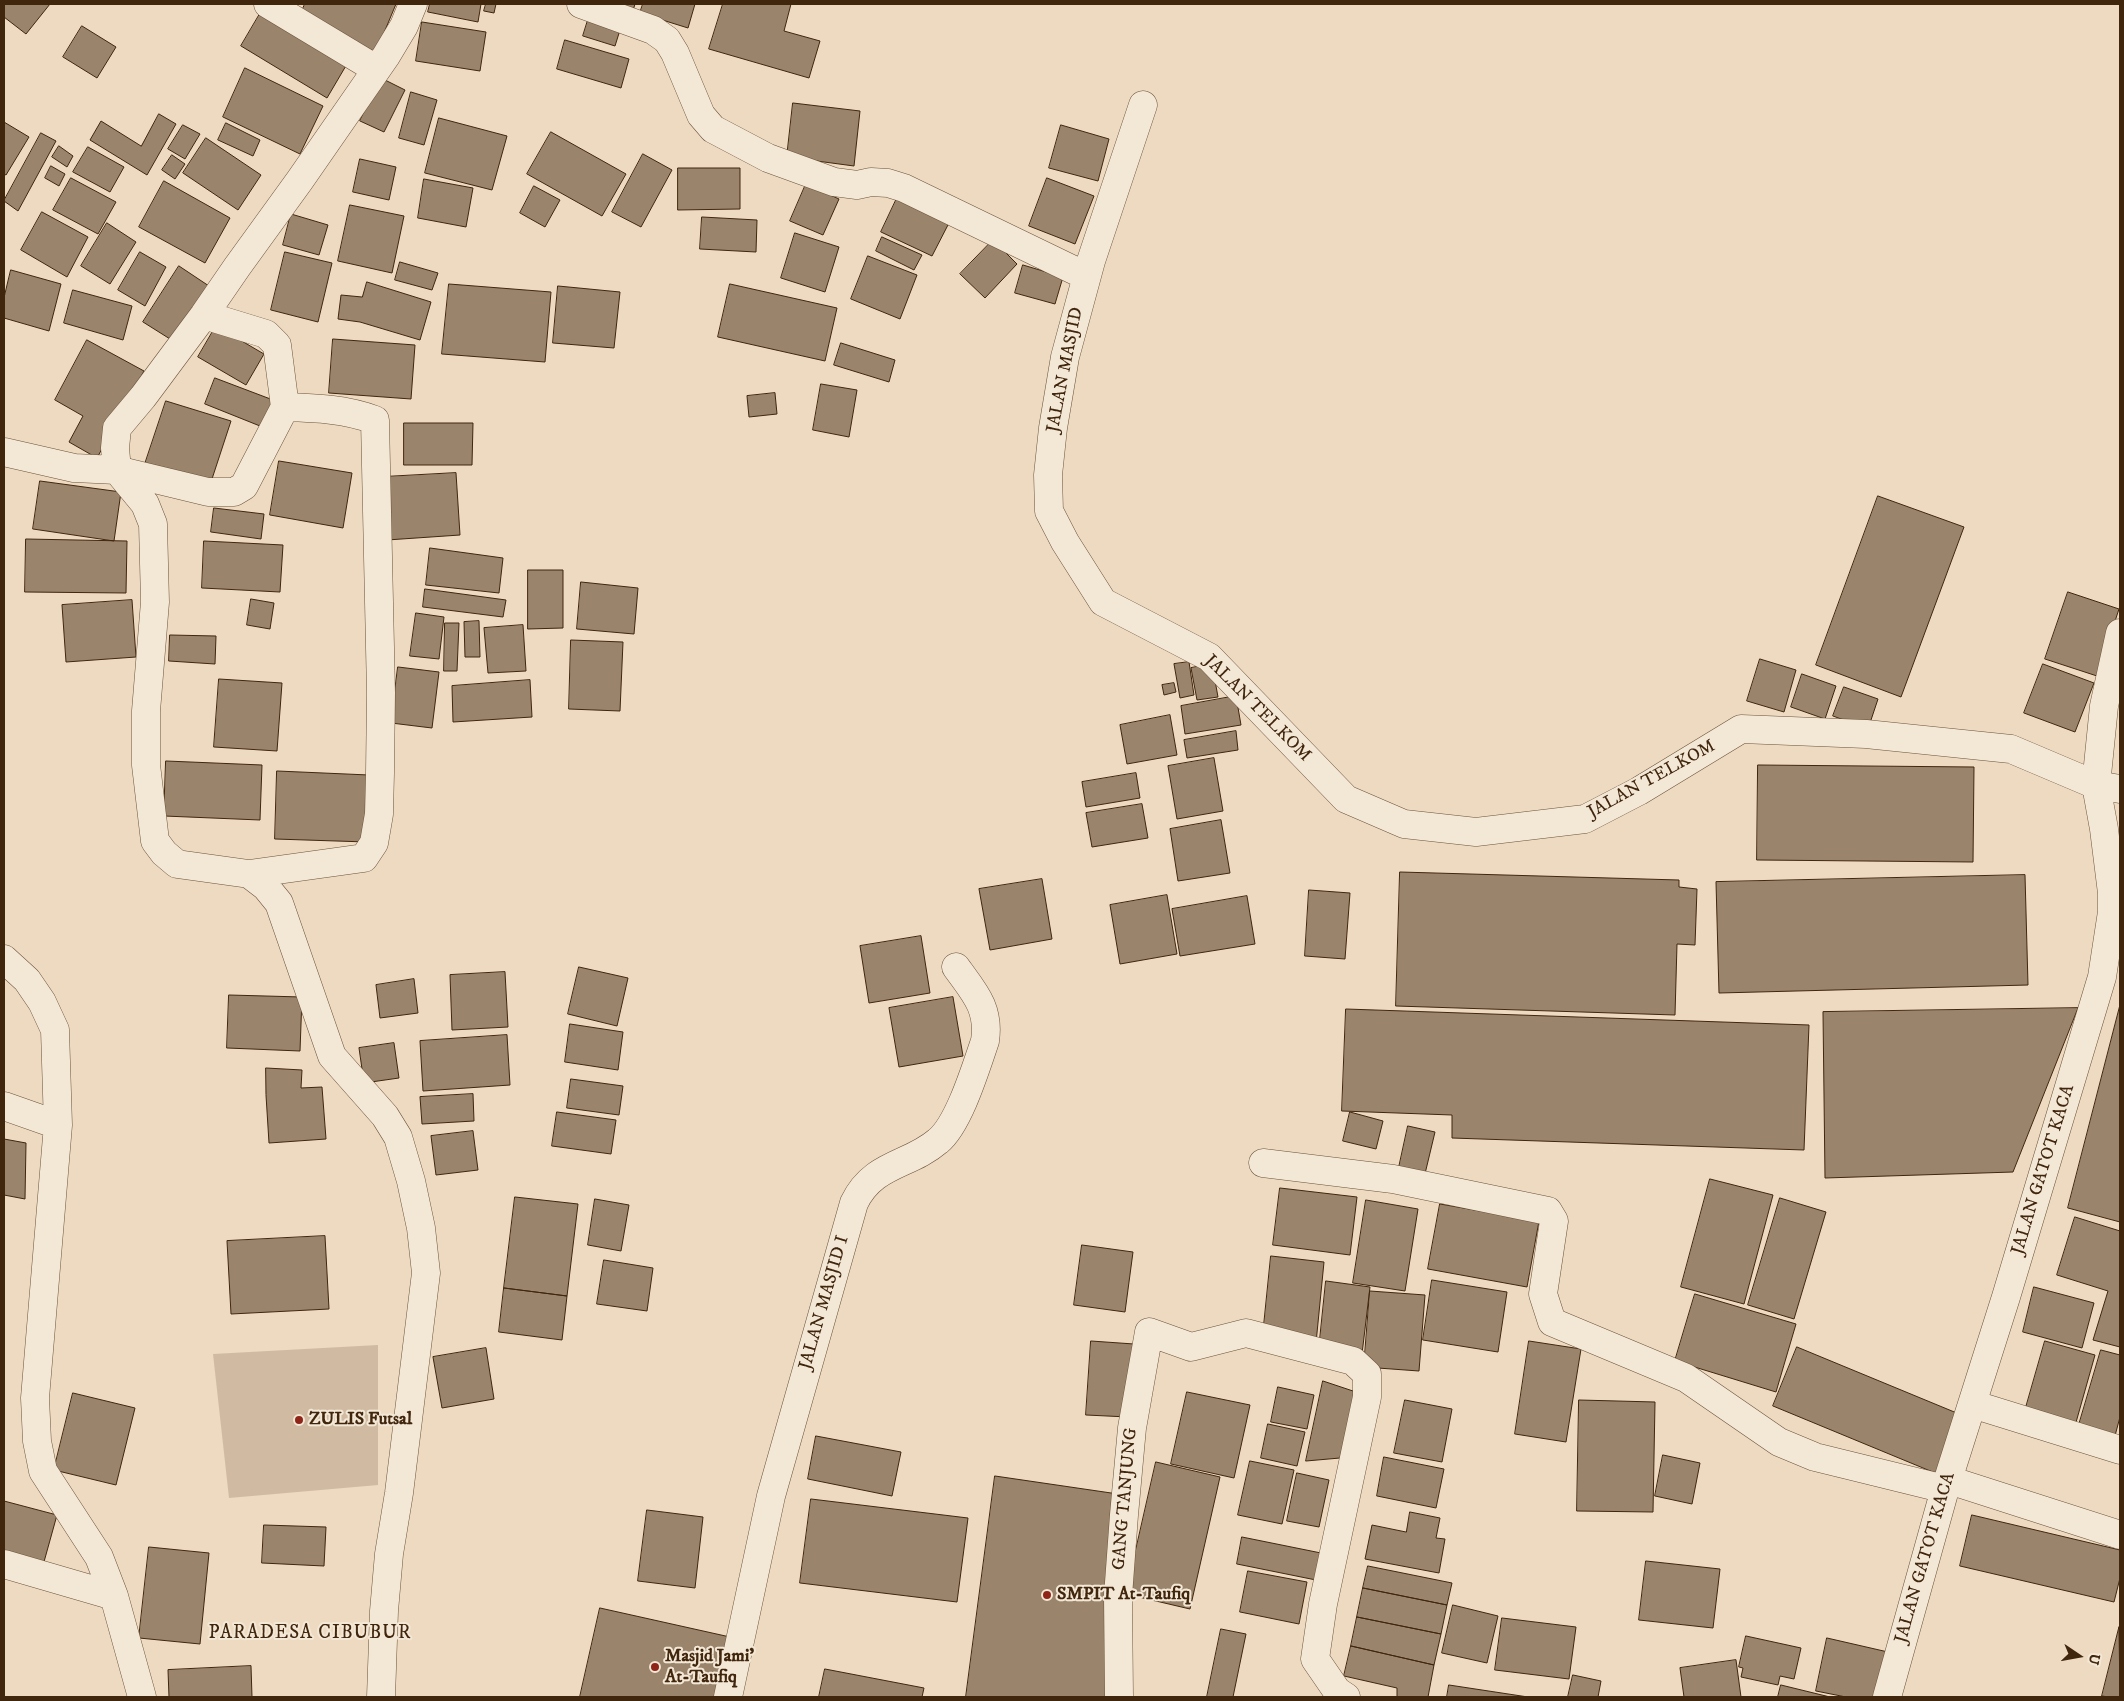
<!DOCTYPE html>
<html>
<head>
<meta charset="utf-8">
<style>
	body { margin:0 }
	#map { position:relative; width:2124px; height:1701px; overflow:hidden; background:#eddac0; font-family:"IM FELL DW Pica",serif }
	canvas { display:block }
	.frame { position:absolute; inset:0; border:5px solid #41260e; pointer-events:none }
	.north { position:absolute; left:2054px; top:1631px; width:50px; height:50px; -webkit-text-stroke:4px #f3e7d6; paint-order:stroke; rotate:102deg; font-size:14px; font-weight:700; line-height:20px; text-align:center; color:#41260e }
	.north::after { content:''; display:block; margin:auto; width:18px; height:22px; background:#41260e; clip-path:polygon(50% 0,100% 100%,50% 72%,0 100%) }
</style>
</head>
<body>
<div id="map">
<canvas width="2124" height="1701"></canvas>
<div class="frame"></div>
<div class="north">U</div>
</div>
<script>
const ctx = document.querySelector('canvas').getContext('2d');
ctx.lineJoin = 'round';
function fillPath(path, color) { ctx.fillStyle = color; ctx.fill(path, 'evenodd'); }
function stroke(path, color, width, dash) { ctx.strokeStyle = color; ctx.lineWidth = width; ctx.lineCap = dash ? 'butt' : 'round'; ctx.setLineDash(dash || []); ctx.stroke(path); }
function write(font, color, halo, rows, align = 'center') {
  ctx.font = font + ' "IM FELL DW Pica",serif'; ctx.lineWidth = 4; ctx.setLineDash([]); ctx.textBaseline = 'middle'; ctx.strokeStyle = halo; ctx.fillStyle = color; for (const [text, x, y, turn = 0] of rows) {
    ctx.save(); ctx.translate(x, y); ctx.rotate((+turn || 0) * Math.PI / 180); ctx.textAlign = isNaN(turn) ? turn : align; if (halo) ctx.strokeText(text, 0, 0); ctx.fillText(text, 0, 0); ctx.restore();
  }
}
fillPath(new Path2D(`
	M378,1345V1485L229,1498L213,1354Z`), '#d0bba2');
const building = new Path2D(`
	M4,4H50L26,34L4,17Z
	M305,4H396L376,52L298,20Z
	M430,4H481L478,22L428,12Z
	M486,4H496L494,13L484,11Z
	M596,4H635L632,14Z
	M643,4H695L688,28L640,13Z
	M723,4H791L784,31L820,41L809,78L709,49Z
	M261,12L347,64L327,98L241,46Z
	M588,20L620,30L615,46L583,36Z
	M422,22L486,32L480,71L416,61Z
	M82,26L116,47L97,78L63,57Z
	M565,40L629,59L621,88L557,69Z
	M245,68L323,106L300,154L223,117Z
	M381,78L405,90L384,132L360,121Z
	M411,92L437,100L424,145L399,138Z
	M793,103L860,111L854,166L787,157Z
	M159,114L176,124L147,175L90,140L101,121L141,146Z
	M439,118L507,136L492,190L425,173Z
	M4,122L29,137L6,175L4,174Z
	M226,123L260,140L253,156L218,140Z
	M183,125L200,134L185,159L168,149Z
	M1061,125L1109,139L1098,181L1049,168Z
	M551,132L626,174L602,216L527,174Z
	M41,133L56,141L18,211L4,201Z
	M206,138L261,175L238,210L183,173Z
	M59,146L73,156L67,167L52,157Z
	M88,147L124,167L110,192L73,172Z
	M643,154L672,170L641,227L612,212Z
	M172,155L185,164L175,179L162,170Z
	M360,159L396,167L389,200L353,192Z
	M51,166L65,174L59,186L45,178Z
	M678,168H740V209L678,210Z
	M71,178L116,202L98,234L53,210Z
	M1047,178L1094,196L1075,244L1029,226Z
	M424,179L473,188L466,227L418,218Z
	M164,181L230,218L205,263L139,227Z
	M806,184L839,199L823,235L790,221Z
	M534,186L560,200L545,227L520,213Z
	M898,196L950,221L932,256L881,232Z
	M350,205L404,216L392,273L338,261Z
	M42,212L88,237L67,277L21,250Z
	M291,214L328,225L319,255L283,245Z
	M702,217L757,220L756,252L700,249Z
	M107,223L136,242L110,284L81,266Z
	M795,233L839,247L825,292L781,278Z
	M882,237L922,255L914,270L876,251Z
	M993,240L1017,264L985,298L960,274Z
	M140,252L166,267L145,306L118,290Z
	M285,252L332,263L318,322L271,310Z
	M868,256L917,275L900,319L851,299Z
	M400,262L438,273L432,290L395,280Z
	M1023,265L1063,277L1055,304L1015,293Z
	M179,266L212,288L178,344L143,322Z
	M11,270L61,284L49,331L4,318V298Z
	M367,282L431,302L420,340L360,322L338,319L341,295L362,297Z
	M449,284L551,292L545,362L442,354Z
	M730,284L837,308L825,361L718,337Z
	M558,286L620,292L614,348L553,343Z
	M73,290L132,306L123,340L64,323Z
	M216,326L264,354L246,385L198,357Z
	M333,339L415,345L411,399L329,393Z
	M87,340L144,371L97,458L69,442L83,416L55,400Z
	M841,343L895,360L889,382L834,365Z
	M215,378L281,403L270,430L205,404Z
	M821,384L857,390L849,437L813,430Z
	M775,393L777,414L749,417L747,396Z
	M166,401L231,421L210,485L145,464Z
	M404,423H473L472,465H404Z
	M279,461L352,473L343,528L270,515Z
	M456,473L460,535L387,540L383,477Z
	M40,481L121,492L114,541L33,529Z
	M1878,496L1964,527L1901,697L1816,665Z
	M214,508L264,514L261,539L211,532Z
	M26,539L127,541L126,593L25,592Z
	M204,541L283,545L280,592L202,588Z
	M430,548L503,558L499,593L426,585Z
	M528,570H563V628L528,629Z
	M581,582L638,588L634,634L577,629Z
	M425,589L506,600L503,617L423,607Z
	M2068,592L2119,609L2097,676L2045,659Z
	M251,599L274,603L270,629L247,625Z
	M132,600L136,657L66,662L62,605Z
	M416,613L444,617L439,659L410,656Z
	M479,621L480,657H465L464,622Z
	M445,623H459L457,671H444Z
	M523,625L526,671L488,673L484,628Z
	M170,635L216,636L215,664L169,661Z
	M571,640L623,642L620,711L569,709Z
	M1760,659L1796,670L1784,712L1747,701Z
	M1189,662L1194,695L1180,698L1174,664Z
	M1212,664L1218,697L1197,700L1191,668Z
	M2043,664L2094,683L2075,732L2024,713Z
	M398,667L439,672L432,728L391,723Z
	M1802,674L1836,686L1825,719L1791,707Z
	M219,679L282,683L277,751L214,747Z
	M530,680L532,717L453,722L452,686Z
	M1174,683L1176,692L1164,695L1162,685Z
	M1844,687L1878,699L1868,729L1833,716Z
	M1236,696L1241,725L1185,734L1181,706Z
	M1170,715L1177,755L1127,764L1120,725Z
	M1236,731L1238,750L1187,758L1184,740Z
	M1214,758L1223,811L1177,819L1168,766Z
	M166,761L262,765L260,820L164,816Z
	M1758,765L1974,767L1973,862L1757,860Z
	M277,771L369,775L367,842L275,839Z
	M1136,773L1140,798L1086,807L1082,782Z
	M1142,804L1148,838L1092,847L1086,813Z
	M1221,820L1230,873L1178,881L1170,829Z
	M1400,872L1679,880V887L1697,889L1695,945L1677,944L1675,1015L1396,1006Z
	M2025,875L2028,985L1719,993L1716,882Z
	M1042,879L1052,939L990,950L979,889Z
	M1309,890L1350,893L1345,959L1305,956Z
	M1167,895L1177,954L1120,964L1110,905Z
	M1247,896L1255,944L1180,956L1172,909Z
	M921,936L930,993L869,1003L860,946Z
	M579,967L628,978L617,1026L568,1014Z
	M505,972L508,1027L452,1030L450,975Z
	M414,979L418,1013L380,1018L376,985Z
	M229,995L302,997L300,1051L227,1048Z
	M953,997L963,1056L899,1067L889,1008Z
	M2120,1005V1222L2068,1208Z
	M2078,1008L2013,1172L1825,1178L1823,1012Z
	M1346,1009L1809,1025L1804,1150L1452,1138V1115L1342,1111Z
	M570,1024L623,1032L618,1070L565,1062Z
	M507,1035L510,1085L423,1091L420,1041Z
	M394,1043L399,1078L364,1083L359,1048Z
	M266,1068L302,1070L301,1088L322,1087L326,1139L269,1143L266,1095Z
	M571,1079L623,1086L619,1115L567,1108Z
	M473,1094L474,1121L422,1124L420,1097Z
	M557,1112L616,1120L611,1154L552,1146Z
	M1350,1112L1383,1121L1376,1149L1343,1141Z
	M1408,1126L1435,1132L1424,1178L1398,1172Z
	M473,1131L478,1170L436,1175L431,1136Z
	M4,1139L26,1143L25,1199L4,1195Z
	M1710,1179L1773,1195L1744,1304L1681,1287Z
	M1280,1188L1357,1197L1350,1255L1273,1245Z
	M515,1197L578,1204L567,1296L504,1288Z
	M1780,1198L1826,1212L1794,1319L1748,1305Z
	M595,1199L629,1205L621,1251L588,1245Z
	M1366,1200L1418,1209L1405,1291L1353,1283Z
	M1440,1204L1539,1221L1527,1287L1428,1269Z
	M2075,1217L2120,1231V1347L2093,1340L2108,1291L2057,1275Z
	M325,1236L329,1309L231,1314L227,1241Z
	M1082,1245L1133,1252L1125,1312L1074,1305Z
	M1271,1256L1324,1262L1316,1343L1263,1335Z
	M604,1260L653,1268L647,1311L597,1304Z
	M1432,1280L1507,1292L1498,1352L1423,1340Z
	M1326,1281L1370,1287L1362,1354L1319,1349Z
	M2034,1287L2094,1303L2082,1348L2023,1332Z
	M504,1288L567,1296L562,1340L499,1332Z
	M1370,1291L1425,1295L1419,1371L1364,1367Z
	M1695,1294L1796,1324L1776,1392L1675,1361Z
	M1091,1341L1134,1344L1128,1417L1086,1415Z
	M1529,1341L1581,1349L1566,1442L1515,1434Z
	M2045,1341L2095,1355L2073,1433L2023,1418Z
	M1797,1347L1964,1416L1940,1475L1773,1406Z
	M486,1348L494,1399L442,1408L433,1357Z
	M2101,1350L2120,1355V1417L2112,1447L2076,1435Z
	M1323,1381L1356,1392L1340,1458L1306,1461Z
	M1278,1387L1314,1395L1307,1429L1271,1422Z
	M1187,1392L1250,1405L1234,1478L1171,1464Z
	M73,1393L135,1408L116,1485L54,1470Z
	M1405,1400L1452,1409L1442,1462L1394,1453Z
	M1579,1400L1655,1402L1653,1512L1577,1511Z
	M1268,1424L1305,1432L1297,1466L1261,1458Z
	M816,1436L901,1452L892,1496L808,1479Z
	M1663,1455L1700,1463L1692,1504L1655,1496Z
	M1384,1457L1444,1469L1436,1508L1377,1496Z
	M1250,1461L1294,1470L1282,1524L1238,1515Z
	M1156,1462L1220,1477L1190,1609L1126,1594Z
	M1297,1473L1329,1480L1319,1527L1287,1521Z
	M995,1476L1118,1494L1111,1697H966Z
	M811,1499L968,1518L957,1602L800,1583Z
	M4,1501L57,1515L42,1569L4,1559Z
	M647,1510L703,1517L695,1588L638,1581Z
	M1410,1512L1440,1518L1436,1538L1445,1539L1439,1573L1365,1559L1372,1525L1406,1532Z
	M1972,1515L2120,1550V1578L2114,1602L1960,1566Z
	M264,1525L326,1527L324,1566L262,1563Z
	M1242,1537L1321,1553L1316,1580L1237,1564Z
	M149,1547L209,1553L200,1644L139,1638Z
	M1646,1561L1720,1569L1713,1628L1639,1620Z
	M1368,1566L1452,1583L1447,1605L1363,1588Z
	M1248,1571L1307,1582L1299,1624L1240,1612Z
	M1363,1588L1447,1605L1441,1634L1357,1617Z
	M1453,1605L1498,1616L1487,1663L1442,1653Z
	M600,1608L730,1637L716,1697H580Z
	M1357,1617L1441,1634L1434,1665L1351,1646Z
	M1502,1618L1576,1627L1569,1679L1495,1670Z
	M2119,1627L2120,1697H2108L2102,1696Z
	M1221,1629L1246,1634L1233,1697H1207Z
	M1746,1636L1801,1648L1794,1679L1780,1676L1778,1685L1741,1677L1743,1668L1739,1667Z
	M1827,1638L1888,1652L1878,1697H1846L1816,1691Z
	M1351,1646L1434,1665L1428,1697H1397V1688L1344,1676Z
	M1736,1660L1741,1697H1684L1680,1668Z
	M251,1666L252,1697H169L168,1670Z
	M825,1669L924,1688L922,1697H819Z
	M1573,1675L1601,1681L1598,1697H1568Z
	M1449,1685L1528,1697H1447Z
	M1781,1685L1830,1697H1778Z`);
fillPath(building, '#9a846b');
stroke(building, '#41260e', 1);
const minor = new Path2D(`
	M268,4L376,69
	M581,4L653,30L667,40L675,53L701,115L713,129L768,158L834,182L857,185L871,182L888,183L904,188L1086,276
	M1143,105L1091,261L1065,357L1053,428L1048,475L1049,511L1065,542L1103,602L1209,657L1346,799L1404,824L1476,832L1585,819L1639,791L1741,729L1866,734L2011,749L2096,785L2120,789
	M285,407C316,408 345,409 375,420L381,693L380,773L379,814L374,843L364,858L249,874L177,864L164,853L155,841L146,765V711L155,602L153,524L145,504L117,470L115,448L117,428L143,397L204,315L237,267L300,180L386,56L404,26L413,4
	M4,452L74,468L117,470L208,492H234L244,486L285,407L277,345L266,334L204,315
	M249,874L266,887L279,903L332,1056L385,1116L398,1137L411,1181L421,1228L426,1273L399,1493L389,1554L384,1611L381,1697
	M4,959L27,980L42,1002L55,1030L58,1125L35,1398L37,1441L43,1471L99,1557L114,1596L142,1697
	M4,1106L58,1125
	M1263,1163L1393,1179L1548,1211L1554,1221L1543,1294L1552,1322L1686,1378L1779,1442L1815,1457L1945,1489
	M1972,1404L2120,1450
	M1949,1480L2120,1535
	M4,1564L114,1596
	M728,1697L771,1496L854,1203C873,1163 909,1166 938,1141C959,1124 976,1067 985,1041C990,1008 974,992 956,967
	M1119,1697L1118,1596L1124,1515L1132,1428L1149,1332L1191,1347L1246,1333L1353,1361L1367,1374V1397L1323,1604L1315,1659L1337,1691L1346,1697
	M1887,1697L1945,1489L2006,1297L2102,977L2112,912V893L2104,829L2096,785L2104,706L2120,633`);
stroke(minor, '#6c533a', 29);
stroke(minor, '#f3e7d6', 28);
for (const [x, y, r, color] of [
	[299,1420,5,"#8f2418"],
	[1047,1595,5,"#8f2418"],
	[655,1667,5,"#8f2418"]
]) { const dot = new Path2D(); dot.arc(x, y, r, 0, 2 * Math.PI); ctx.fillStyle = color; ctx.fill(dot); stroke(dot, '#f3e7d6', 2); }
write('18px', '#41260e', '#f3e7d6', [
	["JALAN MASJID",1066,370,-79],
	["JALAN TELKOM",1257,709,45],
	["JALAN TELKOM",1652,780,-29],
	["JALAN GATOT KACA",2044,1170,-73],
	["JALAN MASJID I",825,1303,-74],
	["GANG TANJUNG",1126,1499,-85],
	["JALAN GATOT KACA",1926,1558,-74]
]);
write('bold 18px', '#41260e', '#f3e7d6', [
	["ZULIS Futsal",309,1420],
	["SMPIT At-Taufiq",1057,1595],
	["Masjid Jami'",665,1657],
	["At-Taufiq",665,1678]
], 'left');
ctx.letterSpacing = '1px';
write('19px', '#41260e', '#f3e7d6', [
	["PARADESA CIBUBUR",310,1634]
]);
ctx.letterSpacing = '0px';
</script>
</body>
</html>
